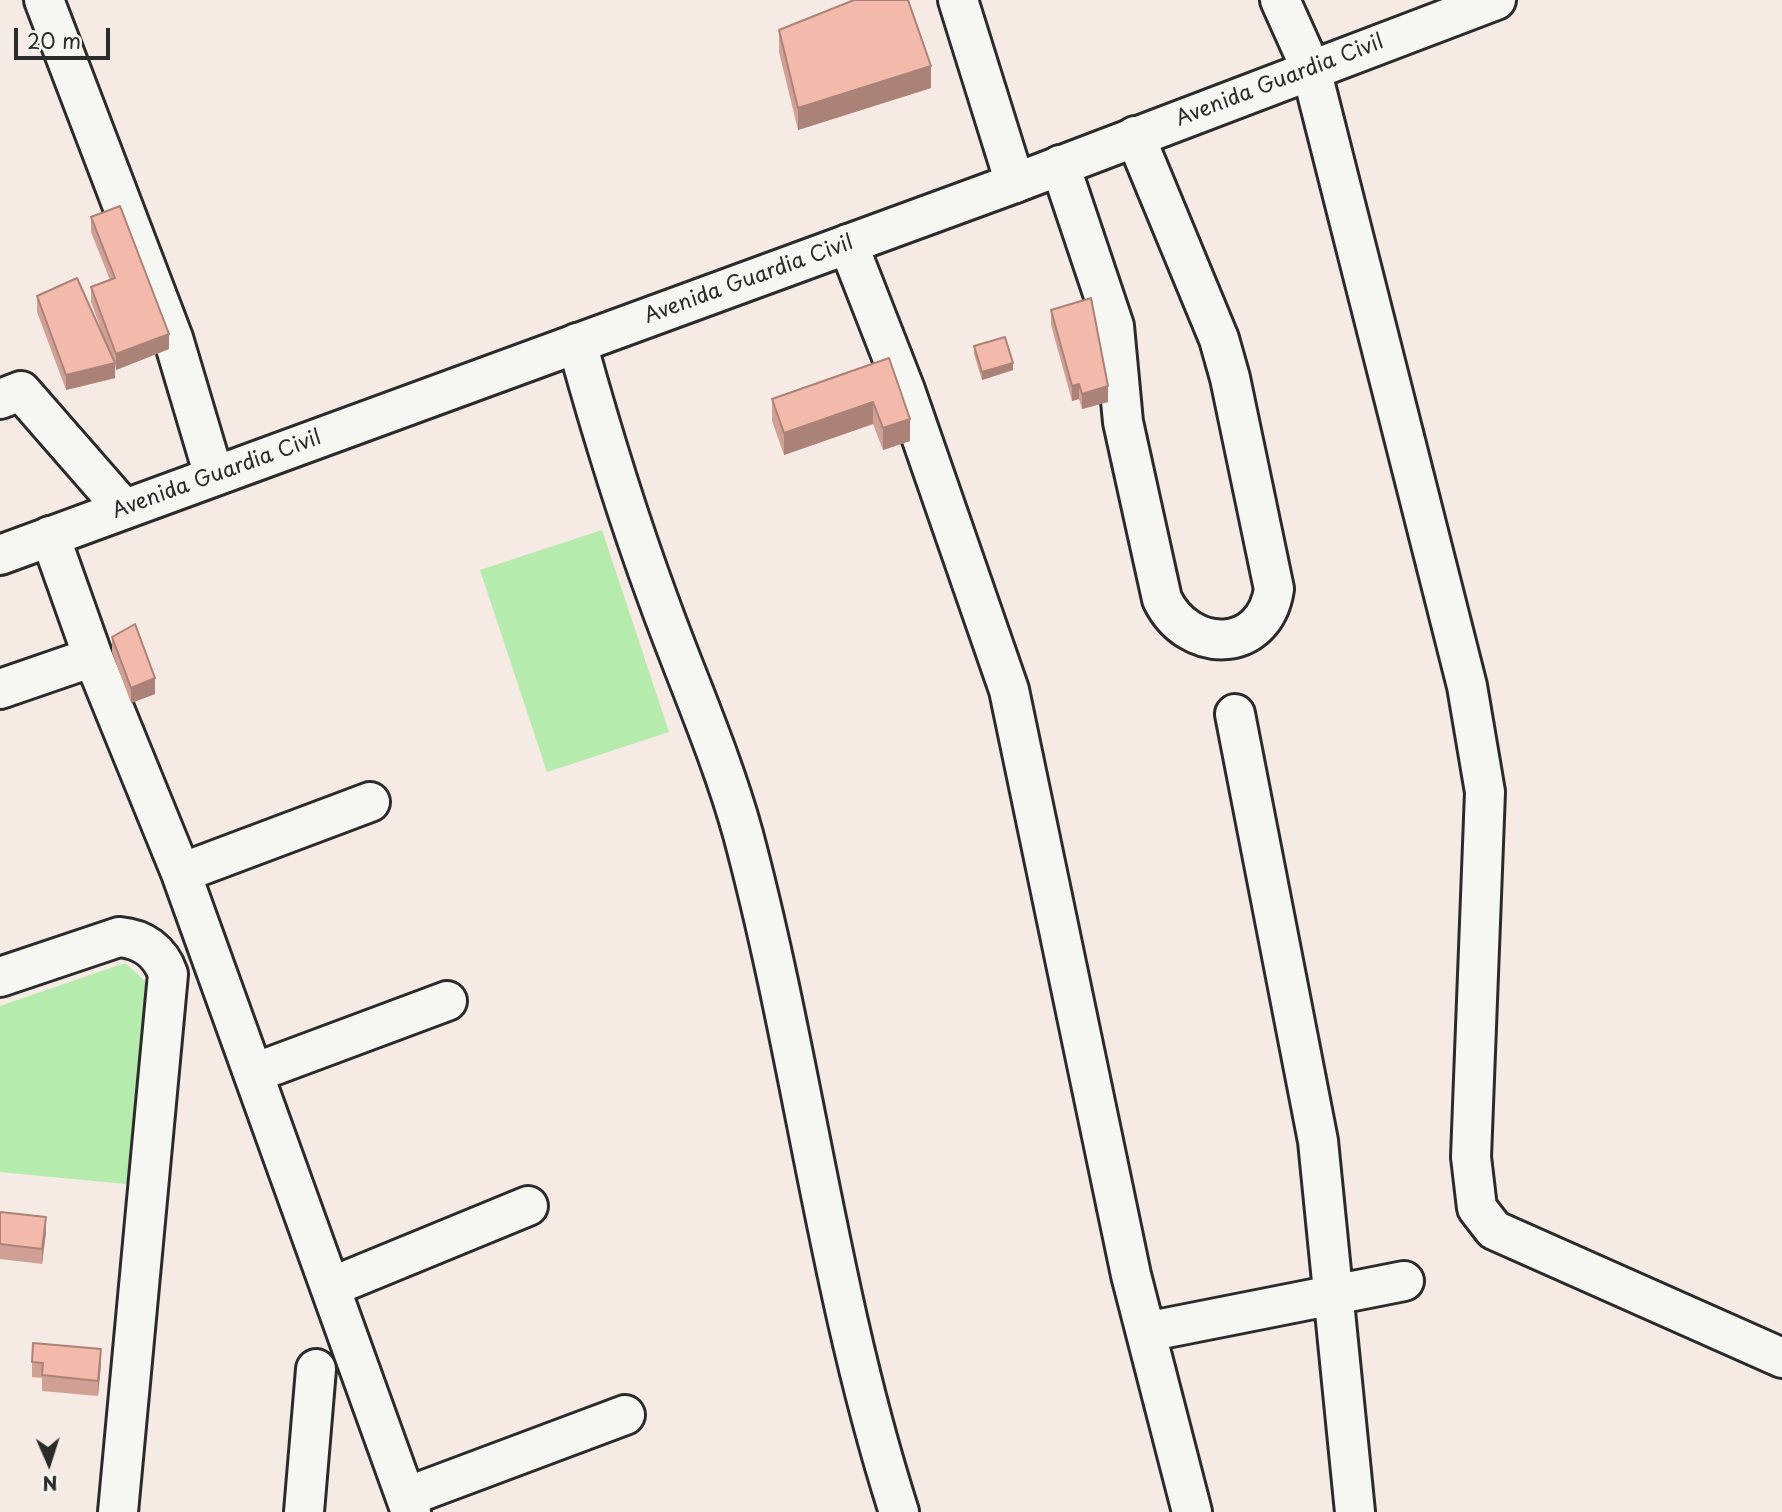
<!DOCTYPE html>
<html>
<head>
<meta charset="utf-8">
<style>
	body { margin:0 }
	#map { position:relative; width:1782px; height:1512px; overflow:hidden; background:#f5eae4; font-family:"Playpen Sans",sans-serif }
	canvas { display:block }
	.north { position:absolute; left:14px; top:1428px; width:70px; height:70px; -webkit-text-stroke:5px #f6f6f2; paint-order:stroke; rotate:177deg; font-size:19px; font-weight:700; line-height:28px; text-align:center; color:#2b2b2b }
	.north::after { content:''; display:block; margin:auto; width:24px; height:32px; background:#2b2b2b; clip-path:polygon(50% 0,100% 100%,50% 72%,0 100%) }
	.scale { position:absolute; left:14px; top:28px; width:96px; height:32px; box-sizing:border-box; border:4px solid #2b2b2b; border-top:0; padding-left:9px; font-size:21px; line-height:24px; white-space:nowrap; color:#2b2b2b; -webkit-text-stroke:5px #f6f6f2; paint-order:stroke }
</style>
</head>
<body>
<div id="map">
<canvas width="1782" height="1512"></canvas>
<div class="north">N</div>
<div class="scale">20 m</div>
</div>
<script>
const ctx = document.querySelector('canvas').getContext('2d');
ctx.lineJoin = 'round';
function fillPath(path, color) { ctx.fillStyle = color; ctx.fill(path, 'evenodd'); }
function stroke(path, color, width, dash) { ctx.strokeStyle = color; ctx.lineWidth = width; ctx.lineCap = dash ? 'butt' : 'round'; ctx.setLineDash(dash || []); ctx.stroke(path); }
function write(font, color, halo, rows, align = 'center') {
  ctx.font = font + ' "Playpen Sans",sans-serif'; ctx.lineWidth = 7; ctx.setLineDash([]); ctx.textBaseline = 'middle'; ctx.strokeStyle = halo; ctx.fillStyle = color; for (const [text, x, y, turn = 0] of rows) {
    ctx.save(); ctx.translate(x, y); ctx.rotate((+turn || 0) * Math.PI / 180); ctx.textAlign = isNaN(turn) ? turn : align; if (halo) ctx.strokeText(text, 0, 0); ctx.fillText(text, 0, 0); ctx.restore();
  }
}
fillPath(new Path2D(`
	M602,530L669,732L547,772L480,570Z
	M125,963L154,989L136,1185L0,1172V1006Z`), '#b5ebad');
const minor = new Path2D(`
	M44,0L173,338L214,476
	M958,0L1015,183
	M1280,0L1311,69L1467,686L1485,792L1471,1157L1477,1208L1494,1230L1782,1358
	M1060,165L1114,326L1123,422L1162,599C1188,654 1264,655 1274,589L1230,378L1219,339L1135,136
	M848,244L905,390L1009,690L1131,1275L1192,1512
	M577,343C601,430 627,515 658,599C686,677 721,754 743,834C803,1059 828,1290 899,1512
	M0,399L21,391L124,509
	M50,536L93,657L181,873L411,1512
	M0,689L93,657
	M1235,714L1318,1141L1355,1512
	M181,873L370,802
	M0,977L119,937C143,939 160,951 168,974L118,1512
	M254,1073L447,1001
	M331,1287L528,1206
	M1146,1332L1404,1281
	M406,1497L625,1415
	M304,1512L316,1369`);
const highway = new Path2D(`
	M0,555L1015,183L1496,0`);
stroke(minor, '#2b2b2b', 44);
stroke(highway, '#2b2b2b', 44);
stroke(minor, '#f6f6f2', 38);
stroke(highway, '#f6f6f2', 38);
fillPath(new Path2D(`
	M779,30L931,88L798,130L779,52Z
	M91,217L169,349L116,370L115,365V378L66,390L37,312V296L109,351L91,302V287L110,280L91,232Z
	M1051,310L1108,402L1082,409L1079,399L1072,401L1051,325Z
	M974,346L1013,370L982,380L974,354Z
	M889,358L910,441L883,450L873,424L784,455L772,421V399Z
	M112,637L155,694L131,703L112,652Z
	M0,1212L46,1232L42,1264L0,1259Z
	M32,1362L101,1364L98,1396L42,1391V1378L32,1377Z`), '#d1a094');
fillPath(new Path2D(`
	M931,66V88L798,130V108Z
	M169,334V349L116,370V354Z
	M115,363V378L66,390V375Z
	M1013,363V370L982,380V372Z
	M1079,384V399L1072,401V386Z
	M1108,386V402L1082,409V394Z
	M873,402V424L784,455V433Z
	M910,419V441L883,450V428Z
	M155,678V694L131,703V688Z
	M46,1217V1232L42,1264V1249Z
	M101,1349V1364L98,1396V1381Z`), '#aa8278');
const building = new Path2D(`
	M854,0H908L931,66L798,108L779,30Z
	M120,206L169,334L116,354L91,287L115,278L91,217Z
	M77,278L115,363L66,375L37,296Z
	M1091,298L1108,386L1082,394L1079,384L1072,386L1051,310Z
	M1005,337L1013,363L982,372L974,346Z
	M889,358L910,419L883,428L873,402L784,433L772,399Z
	M135,624L155,678L131,688L112,637Z
	M0,1212L46,1217L42,1249L0,1244Z
	M33,1343L101,1349L98,1381L42,1375L43,1363L32,1362Z`);
fillPath(building, '#f3baac');
stroke(building, '#aa8278', 2);
write('21px', '#2b2b2b', '#f6f6f2', [
	["Avenida Guardia Civil",1280,81,-21],
	["Avenida Guardia Civil",749,280,-20],
	["Avenida Guardia Civil",217,475,-20]
]);
</script>
</body>
</html>
